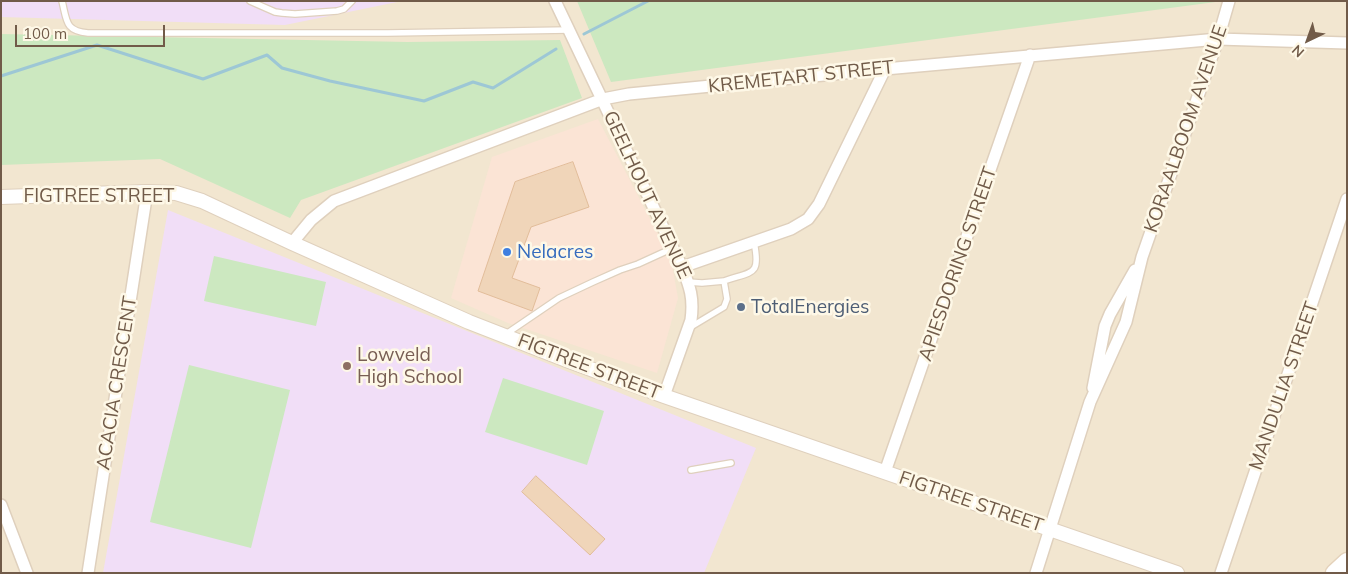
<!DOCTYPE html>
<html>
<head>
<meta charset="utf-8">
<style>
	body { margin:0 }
	#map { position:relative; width:1348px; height:574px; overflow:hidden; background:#fbf4e1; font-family:Mulish,sans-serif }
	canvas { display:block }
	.frame { position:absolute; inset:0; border:2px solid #715b49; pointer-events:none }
	.north { position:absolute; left:1283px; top:15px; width:50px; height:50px; -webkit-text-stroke:4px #fef8e7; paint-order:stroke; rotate:222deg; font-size:14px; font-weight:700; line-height:20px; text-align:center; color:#715b49 }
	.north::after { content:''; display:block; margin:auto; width:18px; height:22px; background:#715b49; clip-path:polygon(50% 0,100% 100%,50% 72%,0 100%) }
	.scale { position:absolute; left:15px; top:25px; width:150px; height:22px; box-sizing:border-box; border:2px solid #715b49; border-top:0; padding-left:6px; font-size:15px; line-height:18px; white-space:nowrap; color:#715b49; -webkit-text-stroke:4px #fef8e7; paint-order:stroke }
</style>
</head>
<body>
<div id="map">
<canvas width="1348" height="574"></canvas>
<div class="frame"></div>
<div class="north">N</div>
<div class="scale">100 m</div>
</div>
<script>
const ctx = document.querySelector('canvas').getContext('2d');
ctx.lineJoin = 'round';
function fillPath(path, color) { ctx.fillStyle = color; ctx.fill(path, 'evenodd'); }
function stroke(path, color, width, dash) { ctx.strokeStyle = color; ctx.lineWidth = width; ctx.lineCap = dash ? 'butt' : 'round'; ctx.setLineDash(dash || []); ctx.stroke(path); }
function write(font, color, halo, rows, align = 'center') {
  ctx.font = font + ' Mulish,sans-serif'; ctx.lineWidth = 5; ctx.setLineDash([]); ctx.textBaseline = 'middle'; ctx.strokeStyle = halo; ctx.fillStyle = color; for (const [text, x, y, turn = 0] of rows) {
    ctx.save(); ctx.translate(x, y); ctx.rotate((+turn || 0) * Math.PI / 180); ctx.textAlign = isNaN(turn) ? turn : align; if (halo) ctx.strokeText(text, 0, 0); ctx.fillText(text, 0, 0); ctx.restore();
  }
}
fillPath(new Path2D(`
	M1,1H1347V573H1Z`), '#f2e6d0');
fillPath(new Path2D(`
	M598,119L661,240L672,265L678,298L657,373L508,323L451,298L492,157Z`), '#fbe4d5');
fillPath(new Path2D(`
	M1,1H402L285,25L1,17Z
	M168,210L756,448L704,573H103Z`), '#f1def7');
fillPath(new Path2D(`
	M577,1H1223L611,82Z
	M1,34L408,42L560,40L582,98L301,200L290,218L160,159L1,165Z
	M214,256L326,282L316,326L204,301Z
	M189,365L290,390L251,548L150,522Z
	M503,378L604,411L587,465L485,432Z`), '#cce8c0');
stroke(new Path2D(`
	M584,34L648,1
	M1,76L97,45L203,79L267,55L282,68L330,81L424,101L473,82L493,88L556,49`), '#9dc7d5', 3);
const building = new Path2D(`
	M573,162L589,207L531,227L512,278L540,288L532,311L478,291L515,182Z
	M536,476L605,539L590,555L522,492Z`);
fillPath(building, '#f0d5b9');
stroke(building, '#e2bd9a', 1);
const service = new Path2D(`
	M62,1C67,21 65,31 88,33H388L569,30
	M250,1L275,12L282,13L295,14L337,11L344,9L352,1
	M724,281C753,271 761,276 754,242
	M688,282L702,283L724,281L727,299L724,307L689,328
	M506,334L559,298L593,282L620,270L638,264L673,248
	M691,470L731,463`);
const minor = new Path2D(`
	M555,1L682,267C690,287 694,298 691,320L664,396
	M292,243L311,220L334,201L603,99L629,94L885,69L1218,39L1347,43
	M682,267L791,229L808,219L819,204L885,69
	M1093,388L1105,326L1110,314L1135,270
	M885,472L1030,55
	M1,505L27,573
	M88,573L147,192
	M1036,573L1090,402L1126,322L1142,257L1218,39L1229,1
	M1221,573L1347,199`);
const tertiary = new Path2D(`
	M1,197L147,192L176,193L202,201L292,243L469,322L569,361L664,396L1177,573`);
const secondary = new Path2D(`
	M1334,573L1347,561`);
stroke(service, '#dfd0bd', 8);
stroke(minor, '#dfd0bd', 14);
stroke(tertiary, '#dfd0bd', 16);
stroke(secondary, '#e4d2bb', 19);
stroke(service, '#fff', 5.5);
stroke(minor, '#fff', 11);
stroke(tertiary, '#fff', 14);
stroke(secondary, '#fff', 16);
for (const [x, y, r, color] of [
	[507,252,5,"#3f7fe0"],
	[741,307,5,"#5c6f8a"],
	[347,366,5,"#8d6e63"]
]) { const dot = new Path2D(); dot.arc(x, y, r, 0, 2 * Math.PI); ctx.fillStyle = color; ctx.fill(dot); stroke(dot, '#fef8e7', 2); }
write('19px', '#715b49', '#fef8e7', [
	["KREMETART STREET",801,77,-6],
	["KORAALBOOM AVENUE",1186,129,-71],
	["GEELHOUT AVENUE",647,195,65],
	["FIGTREE STREET",99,196],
	["APIESDORING STREET",958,264,-71],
	["FIGTREE STREET",589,367,21],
	["ACACIA CRESCENT",117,383,-81],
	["MANDULIA STREET",1284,386,-71],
	["FIGTREE STREET",971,502,19]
]);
write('19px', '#366cbe', '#fef8e7', [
	["Nelacres",517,252]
], 'left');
write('19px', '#4e5e75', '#fef8e7', [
	["TotalEnergies",751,307]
], 'left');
write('19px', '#785e54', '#fef8e7', [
	["Lowveld",357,355],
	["High School",357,377]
], 'left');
</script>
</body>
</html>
